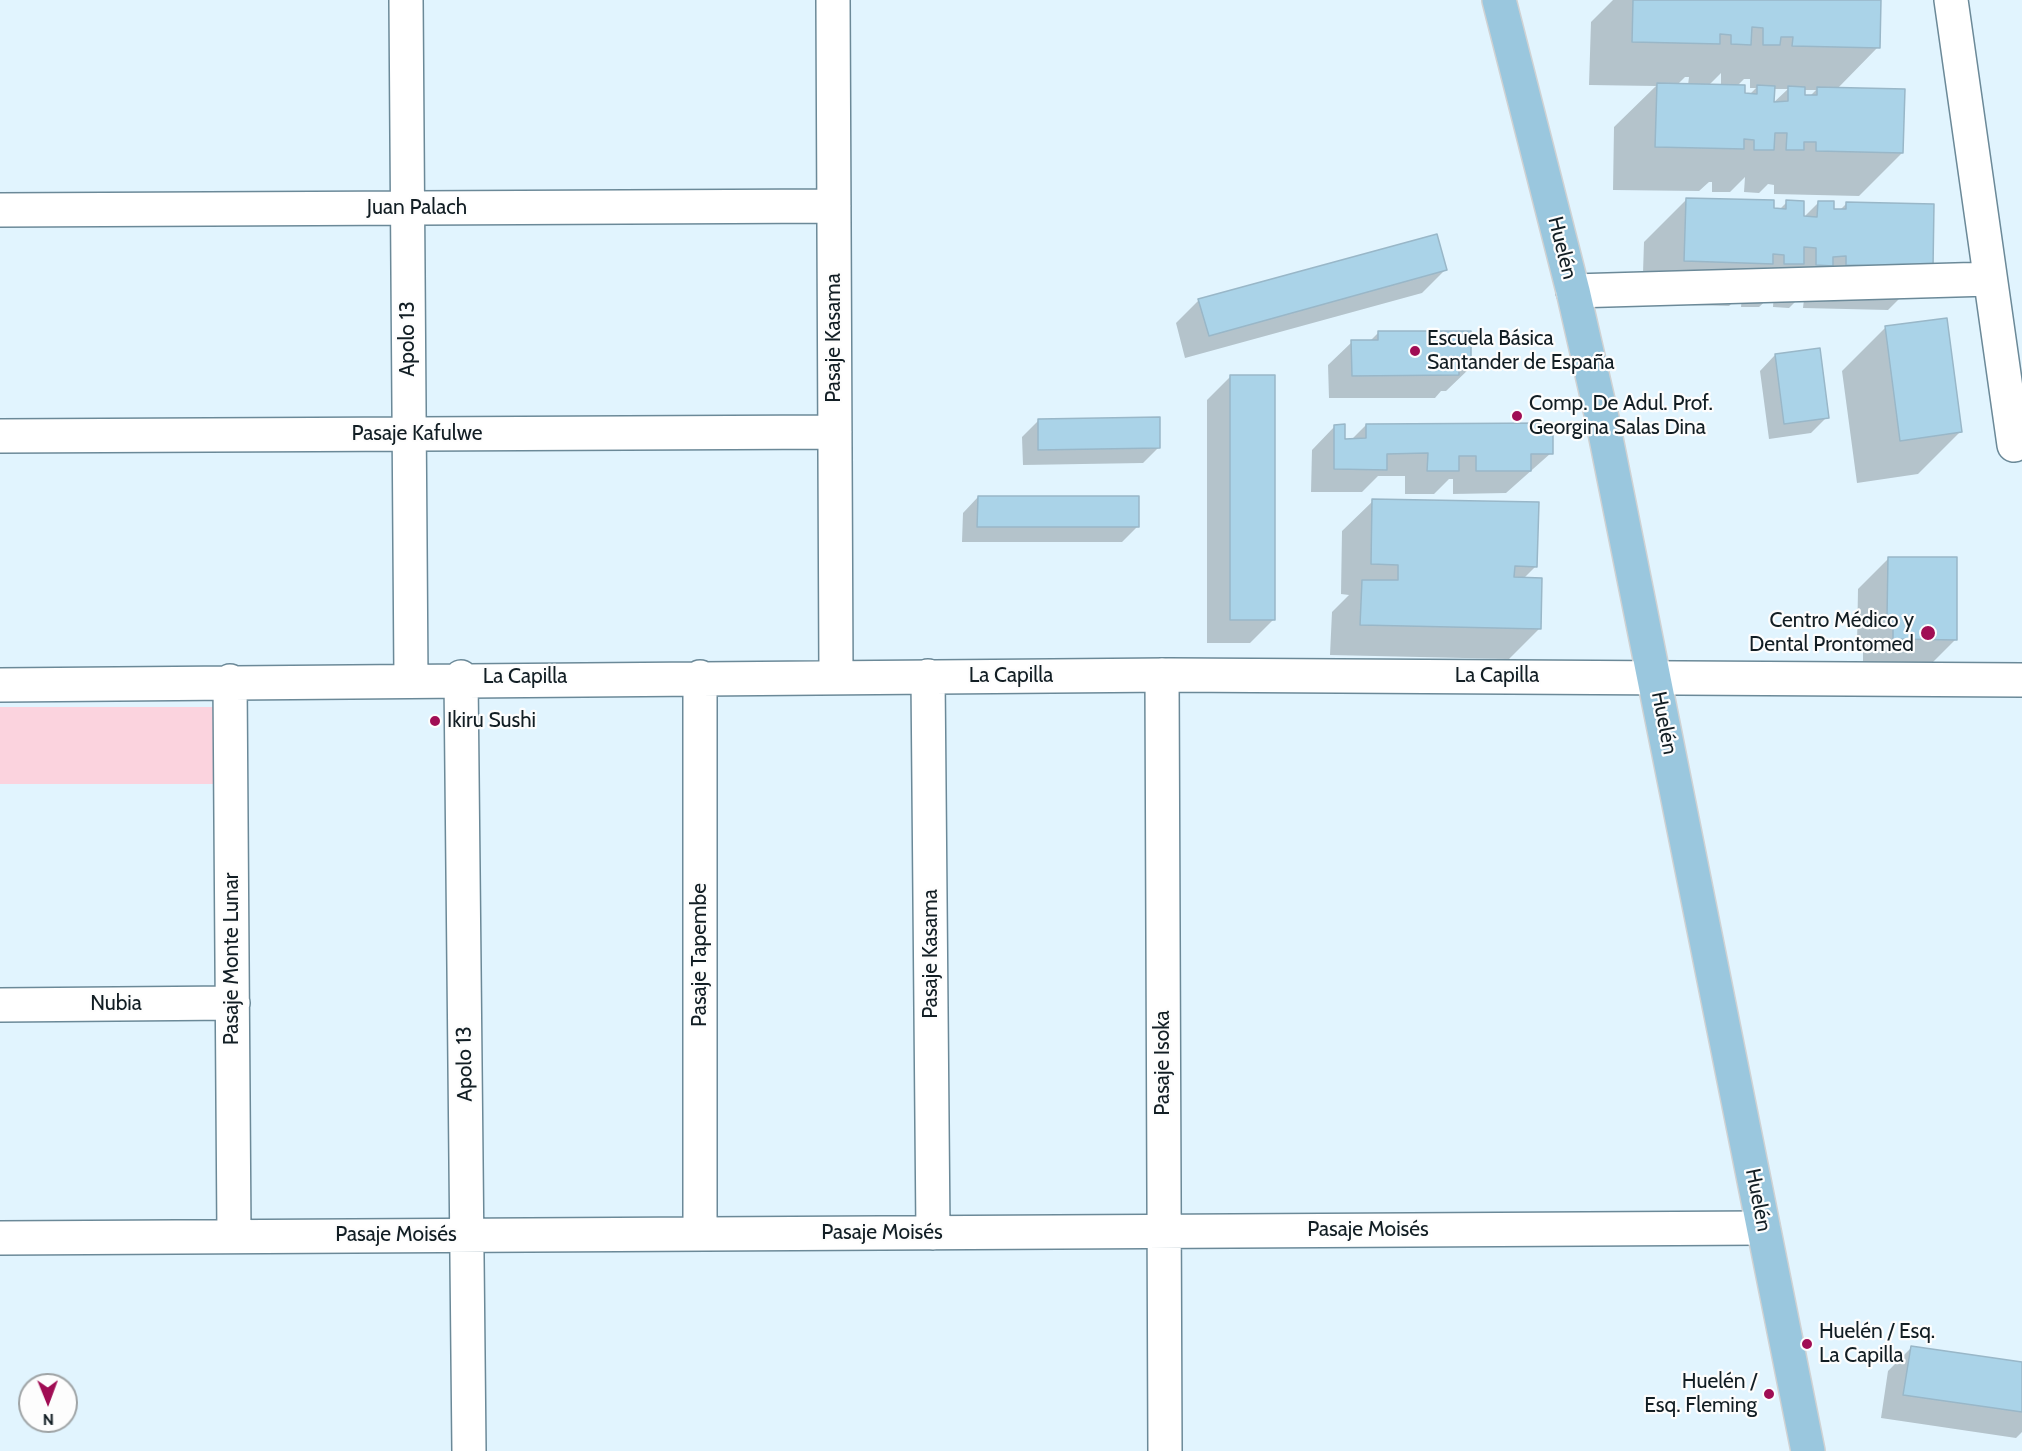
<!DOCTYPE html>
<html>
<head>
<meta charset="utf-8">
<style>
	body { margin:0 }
	#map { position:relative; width:2022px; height:1451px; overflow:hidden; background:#e1f4fe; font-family:Cabin,sans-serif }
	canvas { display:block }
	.north { position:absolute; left:18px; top:1373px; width:60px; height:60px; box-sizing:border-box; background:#fdfdfd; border:2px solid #9fa4a6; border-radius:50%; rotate:179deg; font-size:16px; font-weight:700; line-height:24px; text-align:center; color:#121e24 }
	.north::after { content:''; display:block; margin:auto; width:21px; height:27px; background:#a00d54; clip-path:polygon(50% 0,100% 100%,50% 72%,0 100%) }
</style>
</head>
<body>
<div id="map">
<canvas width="2022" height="1451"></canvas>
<div class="north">N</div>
</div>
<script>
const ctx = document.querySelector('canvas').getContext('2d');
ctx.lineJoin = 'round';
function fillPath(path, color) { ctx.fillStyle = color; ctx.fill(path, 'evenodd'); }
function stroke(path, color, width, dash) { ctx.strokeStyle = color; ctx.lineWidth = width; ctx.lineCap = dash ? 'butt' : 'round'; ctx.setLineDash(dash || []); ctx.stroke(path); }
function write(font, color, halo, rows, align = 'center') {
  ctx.font = font + ' Cabin,sans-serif'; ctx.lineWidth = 4.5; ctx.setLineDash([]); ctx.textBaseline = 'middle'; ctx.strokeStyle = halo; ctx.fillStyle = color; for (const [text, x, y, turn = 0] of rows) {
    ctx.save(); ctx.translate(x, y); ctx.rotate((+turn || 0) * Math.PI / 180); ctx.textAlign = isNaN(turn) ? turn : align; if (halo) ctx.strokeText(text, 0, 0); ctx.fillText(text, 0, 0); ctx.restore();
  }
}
fillPath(new Path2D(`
	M0,707H215V784H0Z`), '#fbd3de');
fillPath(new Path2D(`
	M1613,0H1880L1878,47L1837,89L1902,153L1859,196L1774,194V185L1768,184L1759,193L1744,192L1745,177L1730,192H1712V182H1709L1699,191L1613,190L1614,127L1656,86L1589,85L1591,22ZM1721,73V86H1708ZM1685,77H1689L1688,85H1677ZM1744,79H1750V88H1756L1749,95H1743L1737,86ZM1773,89H1788L1772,104ZM1803,90H1816L1810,96H1803Z
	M1687,199L1779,210L1787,202L1802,219L1818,203L1832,211H1839L1847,203L1931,267L1888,310L1803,308L1804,299H1798L1789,308L1773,307L1774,293L1759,307H1741L1742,297H1738L1729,306L1642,304L1644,242Z
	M1445,270L1422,293L1185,358L1176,323L1199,300Z
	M1885,328L1961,431L1918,474L1857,483L1842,371Z
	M1379,332L1470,368L1446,391H1441L1435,398H1329L1328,365L1352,342H1369Z
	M1775,355L1827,417L1811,433L1769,439L1760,371Z
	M1230,377L1274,619L1250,643H1207V400Z
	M1038,421L1158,448L1143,463L1023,465L1022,437Z
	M1366,425L1551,453L1506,493L1453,494V479H1449L1434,494H1405V476H1378L1362,492H1311L1312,450L1335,426L1344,440H1351Z
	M978,497L1137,527L1122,542H962L963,513Z
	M1373,501L1536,566L1523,579L1540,628L1509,659L1330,655L1332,612L1349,595L1341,594L1342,531Z
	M1888,559L1956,639L1925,670L1863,669V646H1857L1858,589Z
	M1911,1348L2022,1364V1432L2016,1438L1881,1418L1888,1371Z`), '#0003');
const building = new Path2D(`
	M1633,0H1881L1880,48L1792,46L1793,37H1781L1780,45H1763V28L1752,27L1751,45L1731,44V35L1720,34V44L1632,42Z
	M1657,83L1745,85V93L1757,94V85L1775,86L1774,102L1788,101V86L1805,87V95H1817V87L1905,89L1903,153L1816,151V142H1804V150H1786L1787,133H1775L1774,150H1754V140L1744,139V149L1655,147Z
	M1686,198L1774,200V208L1786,209V200L1804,201V216L1817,217L1818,201H1834V209H1846V202L1934,204L1933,268L1846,265V256L1833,257V266L1816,265V248L1804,247V264H1784V255L1773,254V264L1684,261Z
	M1437,234L1447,270L1209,336L1198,299Z
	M1947,318L1962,432L1900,441L1885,326Z
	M1378,331H1471V368L1459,369V375L1352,376L1351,340H1378Z
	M1820,348L1829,418L1784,424L1775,354Z
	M1230,375H1275V620H1230Z
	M1160,417V448L1038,450V419Z
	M1553,423V454H1531V471H1476V456H1459V471H1427L1428,453L1387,454V470L1334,469V425L1345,424V439L1366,438V424Z
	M978,496H1139V527H977Z
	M1372,499L1539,502L1537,567L1515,566L1514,577L1542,578L1541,629L1360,625L1362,580H1398V565L1371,564Z
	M1888,557H1957V640L1893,639V616H1887Z
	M1911,1346L2022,1362V1412L1903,1395Z`);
fillPath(building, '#aad3e8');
stroke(building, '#99b7c8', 1.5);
const minor = new Path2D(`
	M406,0L411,678
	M833,0L836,676
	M1951,0L2014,445
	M0,210L834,206
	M1573,291L1990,279
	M0,436L835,432
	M1162,675L1165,1451
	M928,676L933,1233
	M461,677L469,1451
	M700,677V1234
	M230,681L234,1236
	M0,685C389,678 779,675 1169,675C1453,676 1737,680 2022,680
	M0,1005L233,1003
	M0,1238L1763,1228`);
const major = new Path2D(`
	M1499,0L1573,291L1602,418L1808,1451`);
stroke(minor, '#6b8998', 36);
stroke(major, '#d0d2d3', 36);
stroke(minor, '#fff', 33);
stroke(major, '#9ac7de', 33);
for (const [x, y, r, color] of [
	[1415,351,6,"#a00d54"],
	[1517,416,6,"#a00d54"],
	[1928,633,8,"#a00d54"],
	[435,721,6,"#a00d54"],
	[1807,1344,6,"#a00d54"],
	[1769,1394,6,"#a00d54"]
]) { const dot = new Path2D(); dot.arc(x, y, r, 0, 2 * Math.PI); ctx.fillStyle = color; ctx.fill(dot); stroke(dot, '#fdfdfd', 2); }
write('21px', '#121e24', '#fdfdfd', [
	["Juan Palach",417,208],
	["Huelén",1562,248,76],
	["Pasaje Kasama",834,338,-90],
	["Apolo 13",408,339,-90],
	["Pasaje Kafulwe",417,434],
	["La Capilla",1011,676],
	["La Capilla",1497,676],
	["La Capilla",525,677],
	["Huelén",1664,723,79],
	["Pasaje Kasama",931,954,-90],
	["Pasaje Tapembe",700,955,-90],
	["Pasaje Monte Lunar",232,959,-90],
	["Nubia",116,1004],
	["Pasaje Isoka",1163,1063,-90],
	["Apolo 13",465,1064,-91],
	["Huelén",1758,1200,79],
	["Pasaje Moisés",1368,1230],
	["Pasaje Moisés",882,1233],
	["Pasaje Moisés",396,1235]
]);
write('21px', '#121e24', '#fdfdfd', [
	["Escuela Básica",1427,339],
	["Santander de España",1427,363],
	["Comp. De Adul. Prof.",1529,404],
	["Georgina Salas Dina",1529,428],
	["Centro Médico y",1914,621,"right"],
	["Dental Prontomed",1914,645,"right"],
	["Ikiru Sushi",447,721],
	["Huelén / Esq.",1819,1332],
	["La Capilla",1819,1356],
	["Huelén /",1757,1382,"right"],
	["Esq. Fleming",1757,1406,"right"]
], 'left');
</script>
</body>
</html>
